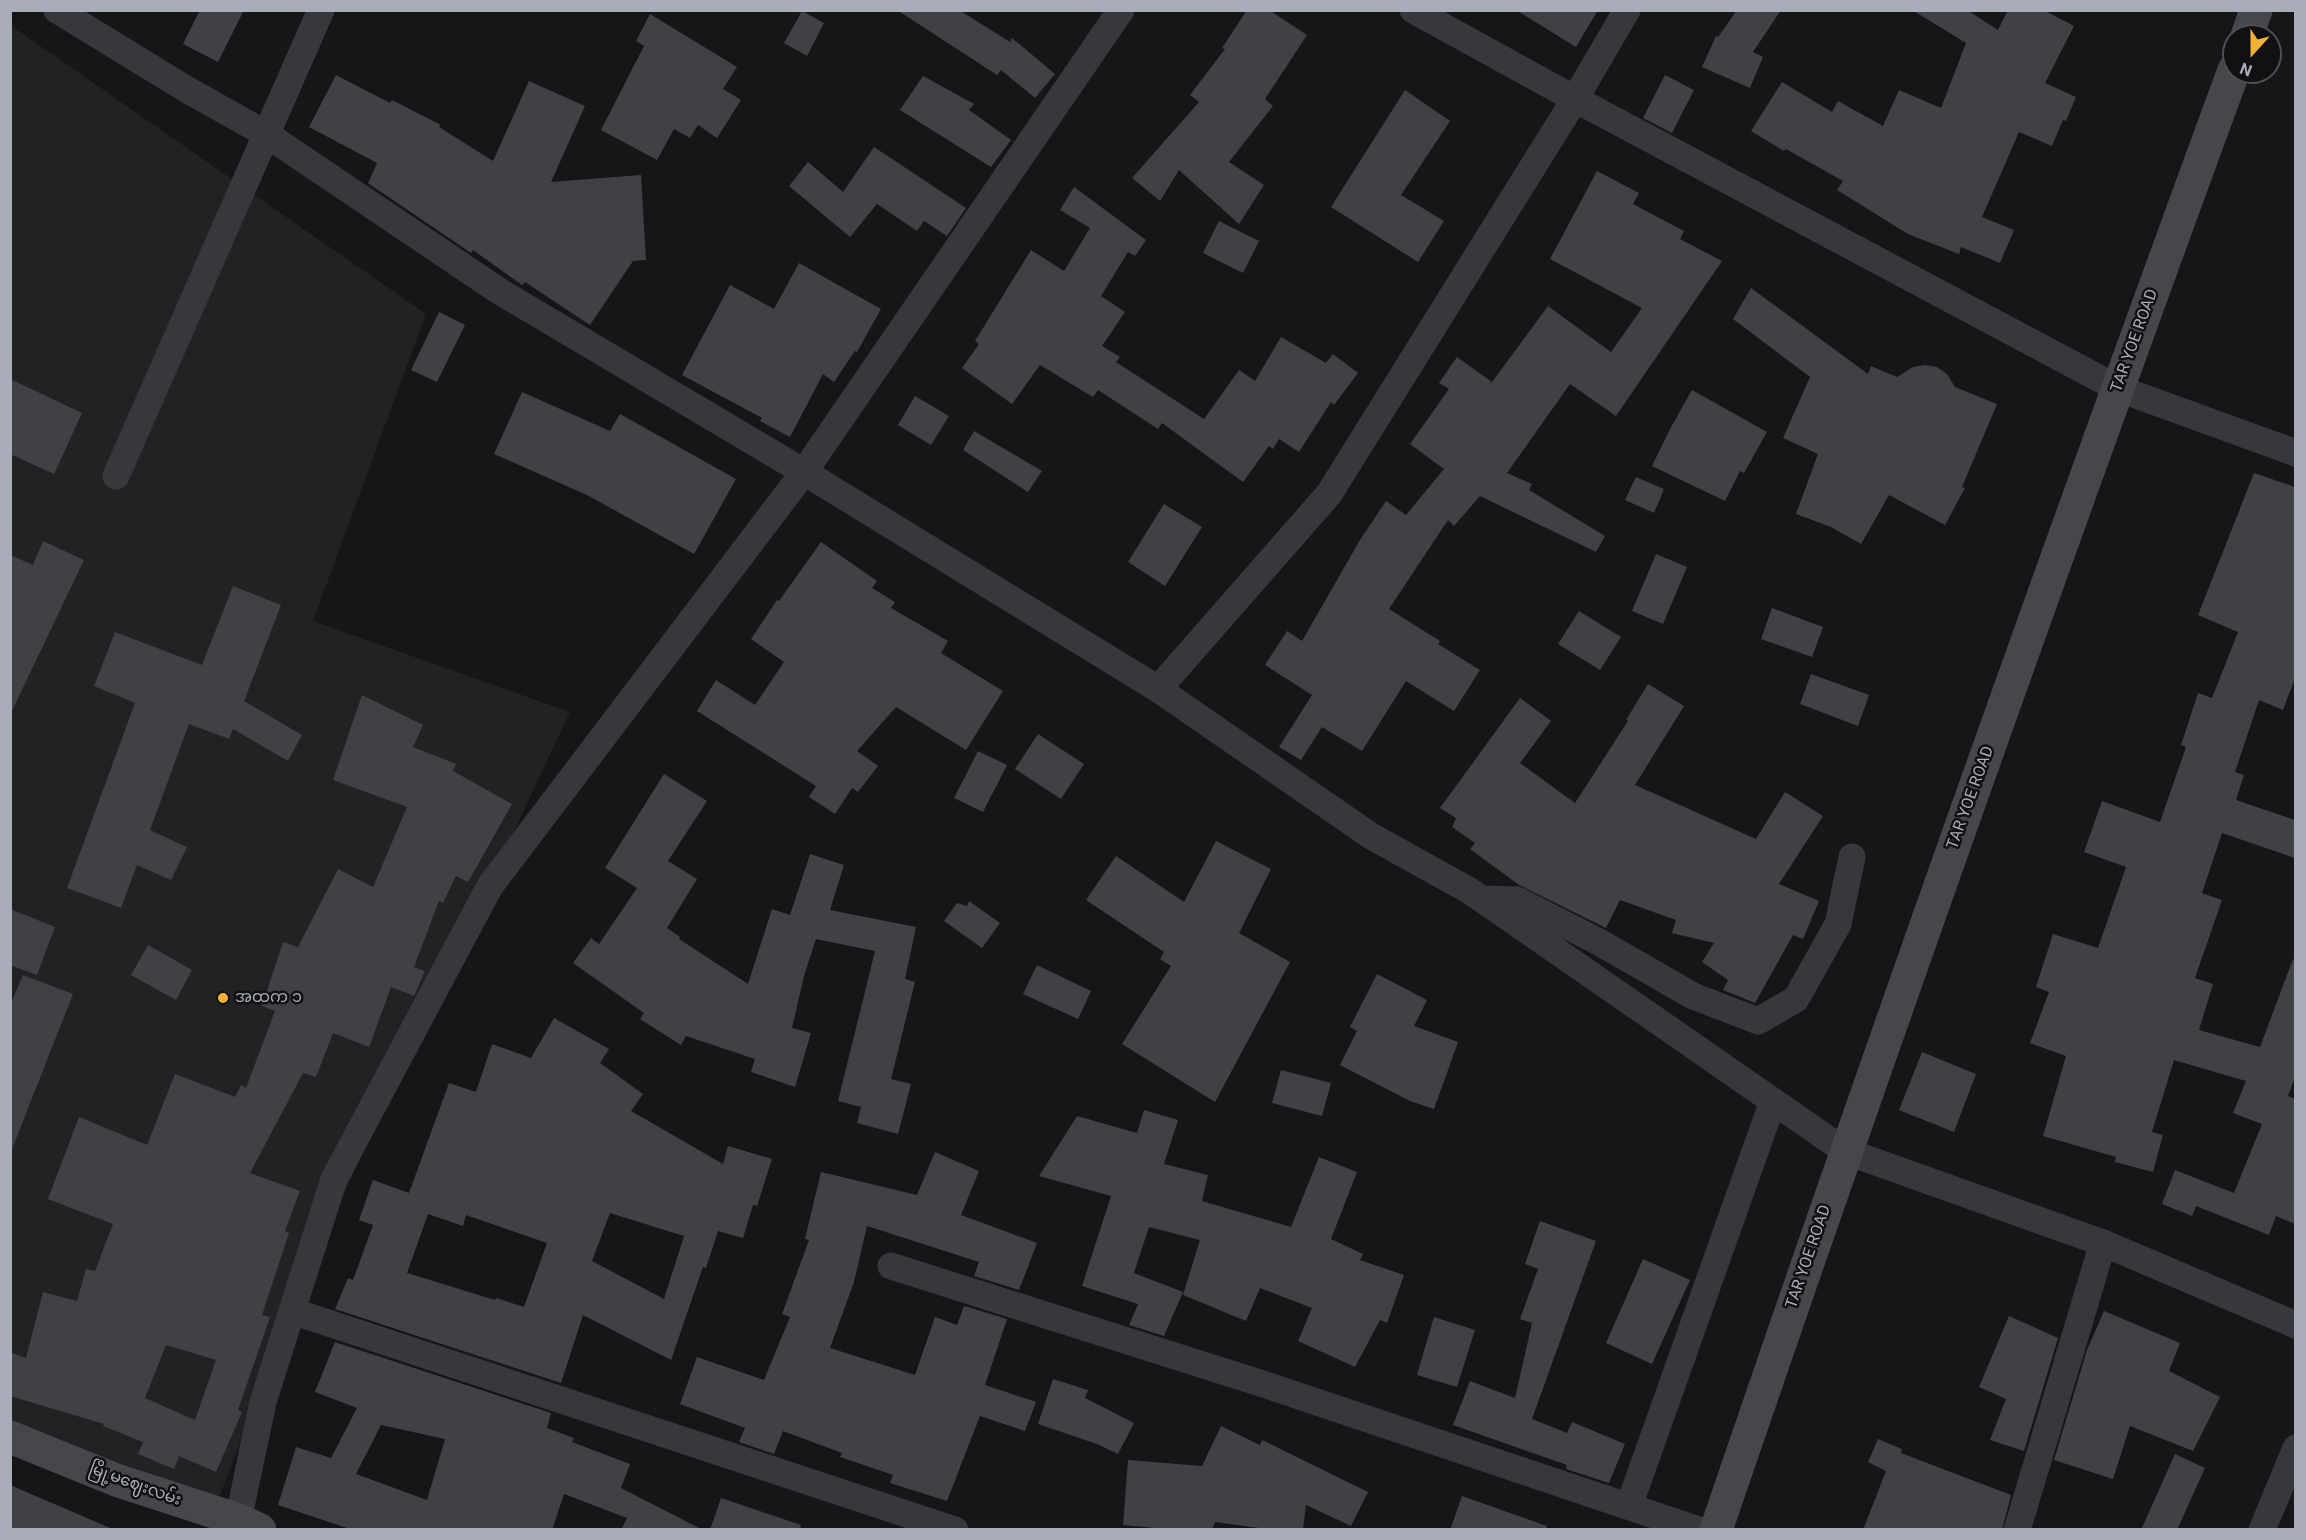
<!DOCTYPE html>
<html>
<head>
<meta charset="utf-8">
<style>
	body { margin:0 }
	#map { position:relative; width:2306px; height:1540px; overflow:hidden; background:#161618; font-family:Roboto,sans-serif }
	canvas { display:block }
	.frame { position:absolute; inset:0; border:12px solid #a8adb8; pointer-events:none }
	.north { position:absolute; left:2222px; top:24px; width:60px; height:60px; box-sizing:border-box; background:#111113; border:2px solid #4d4f55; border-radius:50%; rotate:201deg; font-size:16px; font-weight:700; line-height:24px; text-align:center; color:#a8adb8 }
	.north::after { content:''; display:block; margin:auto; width:21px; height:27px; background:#f2b134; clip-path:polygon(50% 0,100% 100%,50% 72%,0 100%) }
</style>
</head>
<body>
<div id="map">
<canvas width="2306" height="1540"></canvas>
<div class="frame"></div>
<div class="north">N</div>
</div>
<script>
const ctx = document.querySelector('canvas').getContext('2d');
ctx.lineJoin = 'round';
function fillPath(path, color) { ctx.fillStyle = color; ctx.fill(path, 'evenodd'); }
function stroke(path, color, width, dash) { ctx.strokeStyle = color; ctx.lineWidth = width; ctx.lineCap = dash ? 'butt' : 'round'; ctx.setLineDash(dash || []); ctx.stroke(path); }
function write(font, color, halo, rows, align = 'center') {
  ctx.font = font + ' Roboto,"Noto Sans Myanmar",sans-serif'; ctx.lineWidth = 5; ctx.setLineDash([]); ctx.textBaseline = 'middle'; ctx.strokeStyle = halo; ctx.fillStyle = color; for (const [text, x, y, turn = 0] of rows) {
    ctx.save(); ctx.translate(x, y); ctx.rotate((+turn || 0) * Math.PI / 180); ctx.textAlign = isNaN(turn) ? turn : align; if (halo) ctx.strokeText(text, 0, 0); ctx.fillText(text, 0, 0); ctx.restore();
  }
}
fillPath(new Path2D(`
	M10,25L426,314L313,621L570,712L302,1283L216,1505L11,1431Z`), '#222225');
fillPath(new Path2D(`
	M200,10H244L218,62L183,44Z
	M897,10H959L1010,42L1012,38L1055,74L1035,98L1001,70L997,75Z
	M1247,10H1269L1307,35L1265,99L1273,106L1229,162L1264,185L1239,224L1179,170L1160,201L1132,178L1199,102L1190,95L1225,49L1222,48Z
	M1516,10H1598L1576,47Z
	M1737,10H1781L1753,52L1763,57L1750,88L1702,67L1716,36L1718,37Z
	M1912,10H1967L1998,30L2008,10H2043L2074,26L2045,83L2076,97L2066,121L2063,120L2052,146L2019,132L1982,217L2014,230L2000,263L1961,247L1959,254L1908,234L1837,190L1843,181L1786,149L1784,151L1751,131L1782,82L1832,112L1838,101L1883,126L1899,90L1941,108L1966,43Z
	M802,11L824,23L807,56L784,43Z
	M650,14L737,67L723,89L741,100L717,138L698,125L690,138L674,129L657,160L601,130L644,46L636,41Z
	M336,75L390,103L392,100L441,125L439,127L493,161L529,81L585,106L551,182L641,175L646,260L633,261L590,325L525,282L522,285L473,250L471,253L368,183L377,163L309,127Z
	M1665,75L1694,90L1672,133L1643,118Z
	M923,76L974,104L969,110L1011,140L991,167L900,110Z
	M1405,90L1450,121L1401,195L1444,221L1418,262L1331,207Z
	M874,147L966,208L947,236L924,221L917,231L877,204L850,237L789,186L808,162L843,192Z
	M1597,171L1639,193L1633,204L1684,231L1680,239L1722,261L1616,416L1570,384L1507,473L1532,484L1529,490L1605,536L1596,552L1480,496L1454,526L1448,520L1389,609L1440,641L1438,644L1480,670L1454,711L1406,681L1362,751L1322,727L1301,760L1279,747L1312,695L1265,665L1287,631L1302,641L1360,540L1386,501L1406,515L1444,469L1410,444L1449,389L1439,383L1457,357L1492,382L1548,306L1611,352L1642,308L1550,259Z
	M1074,187L1146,240L1135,256L1128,252L1101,296L1125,312L1102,346L1120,357L1116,362L1204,419L1239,370L1255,381L1281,337L1326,363L1333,354L1358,373L1334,405L1331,402L1299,452L1279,439L1273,449L1269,446L1243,482L1162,423L1158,429L1098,390L1093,397L1040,365L1012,404L962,368L979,344L975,341L1031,250L1064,271L1090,228L1060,210Z
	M1219,221L1259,241L1243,273L1203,253Z
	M799,263L881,309L857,352L855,351L834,382L823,374L790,437L760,421L762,418L682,375L730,285L774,309Z
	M1751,288L1868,374L1871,366L1897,377L1913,367L1925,365L1937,367L1947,374L1955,387L1997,404L1962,487L1965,488L1945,525L1889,495L1861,544L1831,527L1796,514L1818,454L1783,438L1810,377L1733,319Z
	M439,312L465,325L437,382L411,370Z
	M10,379L82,413L54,474L10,454Z
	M1692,390L1767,432L1744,473L1740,471L1725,501L1652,466L1670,429Z
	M522,392L610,431L620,414L736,479L694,554L587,495L494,454Z
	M915,396L949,416L931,445L898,425Z
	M974,431L1042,471L1028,492L963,450Z
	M2254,473L2295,487V678L2283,710L2259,700L2235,772L2244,775L2236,800L2295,820V858L2222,833L2202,893L2222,900L2195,978L2213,984L2199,1030L2260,1047L2293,959L2295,960V1077L2288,1096L2295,1099V1224L2276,1216L2269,1235L2196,1206L2192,1216L2162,1204L2175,1170L2234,1193L2262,1124L2233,1113L2246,1081L2174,1060L2152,1132L2163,1135L2153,1172L2115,1162L2116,1157L2043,1136L2066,1056L2030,1043L2049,992L2036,987L2053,934L2098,948L2126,867L2084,852L2102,801L2160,822L2186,747L2181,745L2198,693L2212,698L2238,632L2198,615Z
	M1636,477L1664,489L1654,513L1625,500Z
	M1164,504L1202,527L1165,586L1128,562Z
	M43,541L84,560L10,715V555L33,565Z
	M821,542L877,581L872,588L895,602L891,608L948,641L941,653L1003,691L966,750L896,707L857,751L878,766L858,792L852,788L835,814L809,797L816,786L697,711L716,680L755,705L784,662L751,639L777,600L779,601Z
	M1656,554L1687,567L1663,624L1632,611Z
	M233,586L281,605L244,701L302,735L288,761L233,729L229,739L189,724L150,830L187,847L171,880L137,865L121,908L67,888L135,703L94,686L115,632L202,665Z
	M1772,608L1823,627L1812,657L1761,639Z
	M1579,611L1621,637L1600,670L1558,644Z
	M1811,674L1869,695L1858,726L1800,704Z
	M1648,684L1684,706L1635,785L1756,839L1785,792L1823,816L1779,884L1819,901L1803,939L1793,935L1755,1003L1723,990L1728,980L1702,962L1714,943L1672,933L1676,920L1620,900L1606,928L1519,885L1470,849L1475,843L1452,827L1456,818L1440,808L1520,698L1551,721L1520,763L1575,803L1628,721L1626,720Z
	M362,695L423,725L413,747L456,764L453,771L512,804L468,882L456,876L443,903L439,901L414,967L425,971L414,996L391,987L369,1047L333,1033L316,1077L303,1073L250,1173L300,1191L285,1231L289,1233L262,1315L270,1317L238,1410L242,1412L216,1472L179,1456L174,1469L138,1454L143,1442L103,1426L104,1424L10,1396V1352L26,1358L43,1292L77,1301L86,1269L95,1271L113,1224L48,1199L79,1117L147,1145L175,1074L235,1097L241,1085L246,1088L275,1011L262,1006L283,942L298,947L338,869L373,887L407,807L333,780ZM166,1345L216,1360L195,1420L145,1398Z
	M1038,734L1084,764L1061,799L1015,769Z
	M978,751L1007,765L983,812L954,798Z
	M664,774L707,801L668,861L697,879L667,928L680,937L679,939L748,984L772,909L790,915L810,854L844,865L830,910L916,927L905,979L915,982L891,1079L911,1084L898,1134L857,1123L861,1107L838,1101L875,951L816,939L804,976L792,1028L811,1033L795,1087L751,1072L755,1059L686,1036L681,1045L640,1019L644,1013L573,963L591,938L599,944L637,888L605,868Z
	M1216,841L1271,869L1239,933L1290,962L1215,1102L1122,1044L1171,966L1160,959L1164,952L1086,900L1116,856L1184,902Z
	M969,901L1000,923L982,948L944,921L957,903L967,906Z
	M10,909L55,927L37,975L10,965Z
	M148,945L192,970L176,1000L131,975Z
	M1037,965L1091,991L1078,1019L1023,994Z
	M1377,974L1427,1000L1414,1026L1458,1042L1434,1109L1410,1101L1340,1065L1357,1031L1350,1027Z
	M23,975L73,994L12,1149H10V1006Z
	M554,1018L609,1049L600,1063L643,1094L631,1111L723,1164L728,1146L772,1159L757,1206L753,1205L743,1238L718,1231L706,1268L703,1267L671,1360L583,1315L561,1383L335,1309L348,1278L353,1280L373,1225L359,1220L373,1180L409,1193L449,1083L476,1092L492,1044L531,1058ZM610,1213L684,1236L664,1299L592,1261ZM428,1214L463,1226L466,1215L547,1243L524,1307L496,1298L495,1300L407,1273Z
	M1922,1052L1976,1074L1954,1132L1899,1110Z
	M1281,1070L1331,1083L1322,1116L1272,1103Z
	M1144,1110L1178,1120L1164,1164L1208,1175L1202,1201L1291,1227L1319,1157L1357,1172L1331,1239L1363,1254L1360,1260L1404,1275L1387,1323L1380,1320L1355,1367L1298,1341L1312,1308L1260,1288L1246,1321L1183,1295L1200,1240L1149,1227L1134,1273L1183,1292L1164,1336L1129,1325L1138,1304L1082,1286L1111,1196L1039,1176L1077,1116L1137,1133Z
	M935,1152L979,1171L961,1215L1037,1243L1019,1290L974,1276L979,1262L867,1226L854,1282L830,1348L915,1375L935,1317L957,1325L964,1306L1007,1319L985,1385L1036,1402L1025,1431L980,1416L947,1501L890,1483L893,1475L840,1457L842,1453L783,1431L774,1454L739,1442L745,1428L680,1404L697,1357L764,1380L790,1317L782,1314L809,1240L805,1239L821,1172L917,1195Z
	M1540,1221L1596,1241L1532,1419L1567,1433L1572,1422L1625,1444L1609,1483L1566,1469L1567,1465L1453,1425L1470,1381L1515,1398L1532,1323L1520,1319L1538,1269L1525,1264Z
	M1643,1259L1690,1280L1652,1364L1606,1343Z
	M2104,1311L2180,1343L2169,1371L2220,1397L2193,1451L2130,1426L2113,1479L2054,1460L2087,1350Z
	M2009,1316L2058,1338L2024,1451L1990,1440L2006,1399L1979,1387Z
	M1434,1317L1475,1330L1457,1387L1417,1375Z
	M335,1342L551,1413L547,1428L574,1438L572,1442L630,1464L621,1488L703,1530H621L627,1518L564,1494L552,1530H353L278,1505L296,1447L331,1458L357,1408L315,1392ZM381,1425L445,1439L427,1500L356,1474Z
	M1053,1379L1088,1390L1085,1398L1134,1423L1118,1454L1097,1444L1038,1424Z
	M1221,1426L1260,1445L1262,1440L1368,1492L1351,1526L1306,1505L1303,1530H1274L1215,1522L1212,1530H1177L1123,1525L1128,1460L1202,1466Z
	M1878,1439L1902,1449L1901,1453L2011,1495L2002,1530H1863L1886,1471L1868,1462Z
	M2175,1454L2205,1468L2177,1530H2141Z
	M10,1485L115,1530H10Z
	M1462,1496L1547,1526L1546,1530H1450Z
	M721,1498L801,1525L800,1530H710Z`), '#404145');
stroke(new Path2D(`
	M57,10L186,89L266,134L499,291L804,472L1158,689L1371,836L1470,891L1845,1151L2103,1243L2296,1325
	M1413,10L1575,99L2117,388L2296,453
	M116,476L321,10
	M1158,689L1329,494L1575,99L1627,10
	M1481,899L1517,900L1599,942L1693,996L1758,1021L1796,999L1838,924L1852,857
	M891,1266L1260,1383L1699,1530
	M292,1311L955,1530
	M1629,1506L1773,1101
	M236,1530L263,1402L334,1179L490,886L804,472L1121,10
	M2017,1530L2103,1243
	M2262,1530L2296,1448`), '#37383d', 27);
stroke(new Path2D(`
	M2247,36L2256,10
	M10,1437L116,1480L239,1520L260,1530
	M1716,1530C1883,1041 2056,555 2234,70`), '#45474d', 33);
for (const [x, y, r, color] of [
	[223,998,6,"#f2b134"]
]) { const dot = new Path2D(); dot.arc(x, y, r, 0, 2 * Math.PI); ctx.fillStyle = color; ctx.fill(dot); stroke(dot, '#111113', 2); }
write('16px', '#a8adb8', '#111113', [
	["TAR YOE ROAD",2135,341,-70],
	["TAR YOE ROAD",1971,798,-70],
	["TAR YOE ROAD",1809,1257,-71],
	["မြို့မဈေးလမ်း",135,1485,20]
]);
write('16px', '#a8adb8', '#111113', [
	["အထက ၁",235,998]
], 'left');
</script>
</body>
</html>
